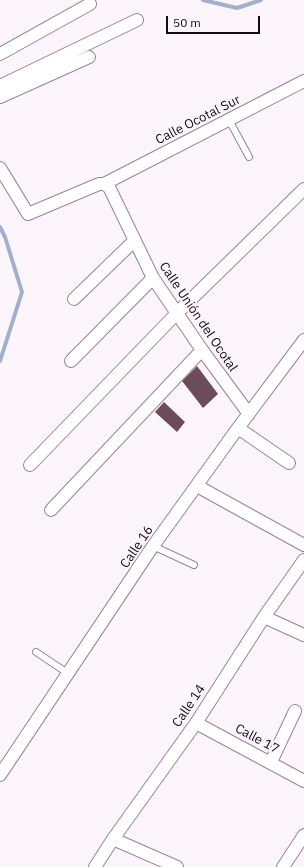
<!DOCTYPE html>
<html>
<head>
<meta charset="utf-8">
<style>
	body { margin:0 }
	#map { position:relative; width:304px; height:867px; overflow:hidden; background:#fcf6fc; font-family:"IBM Plex Sans",sans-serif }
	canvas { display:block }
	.scale { position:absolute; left:166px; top:16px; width:94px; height:18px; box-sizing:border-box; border:2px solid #140a14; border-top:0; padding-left:5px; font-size:12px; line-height:14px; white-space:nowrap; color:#140a14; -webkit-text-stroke:3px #fcf6fc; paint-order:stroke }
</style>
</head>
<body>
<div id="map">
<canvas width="304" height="867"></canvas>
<div class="scale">50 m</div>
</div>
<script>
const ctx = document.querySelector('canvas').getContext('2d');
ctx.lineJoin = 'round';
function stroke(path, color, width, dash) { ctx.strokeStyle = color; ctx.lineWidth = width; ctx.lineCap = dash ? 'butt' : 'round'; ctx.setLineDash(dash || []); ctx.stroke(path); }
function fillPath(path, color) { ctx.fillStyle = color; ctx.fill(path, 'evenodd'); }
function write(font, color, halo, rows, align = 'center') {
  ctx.font = font + ' "IBM Plex Sans",sans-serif'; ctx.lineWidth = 4; ctx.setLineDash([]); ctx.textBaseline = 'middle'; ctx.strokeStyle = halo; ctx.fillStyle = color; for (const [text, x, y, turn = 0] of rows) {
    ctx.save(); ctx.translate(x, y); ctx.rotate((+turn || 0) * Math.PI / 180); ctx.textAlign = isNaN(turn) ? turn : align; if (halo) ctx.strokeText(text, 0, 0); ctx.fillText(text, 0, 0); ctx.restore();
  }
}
stroke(new Path2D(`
	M203,0L237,8L261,0
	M0,227L5,237L22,292L0,361`), '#a2afcd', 4);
fillPath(new Path2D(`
	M197,366L218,394L203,408L182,381Z
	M164,402L185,422L177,432L155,412Z`), '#6d4b59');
const service = new Path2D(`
	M229,120L249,157
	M153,546L194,565
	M36,652L69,674`);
const minor = new Path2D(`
	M0,54L90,4
	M0,86L137,20
	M0,97L89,57
	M0,168L28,214L99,184H104L304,81
	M104,184L109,187L153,278L202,350L249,414
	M74,299L134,241
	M71,361L153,278
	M238,428L289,463
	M30,465L177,313L304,189
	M197,486L304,545
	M51,510L202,350
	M264,617L304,635
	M196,723L304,781
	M271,762L295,711
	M0,775L153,546L238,428L304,340
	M113,839L177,867
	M95,867L113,839L196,723L264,617L304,560
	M283,867L304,835`);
stroke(service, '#9b819c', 8);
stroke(minor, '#9b819c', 14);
stroke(service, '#fff', 6);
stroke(minor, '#fff', 12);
write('13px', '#140a14', '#fcf6fc', [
	["Calle Ocotal Sur",198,120,-27],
	["Calle Unión del Ocotal",198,317,56],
	["Calle 16",137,547,-56],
	["Calle 14",189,706,-56],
	["Calle 17",257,739,28]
]);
</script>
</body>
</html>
